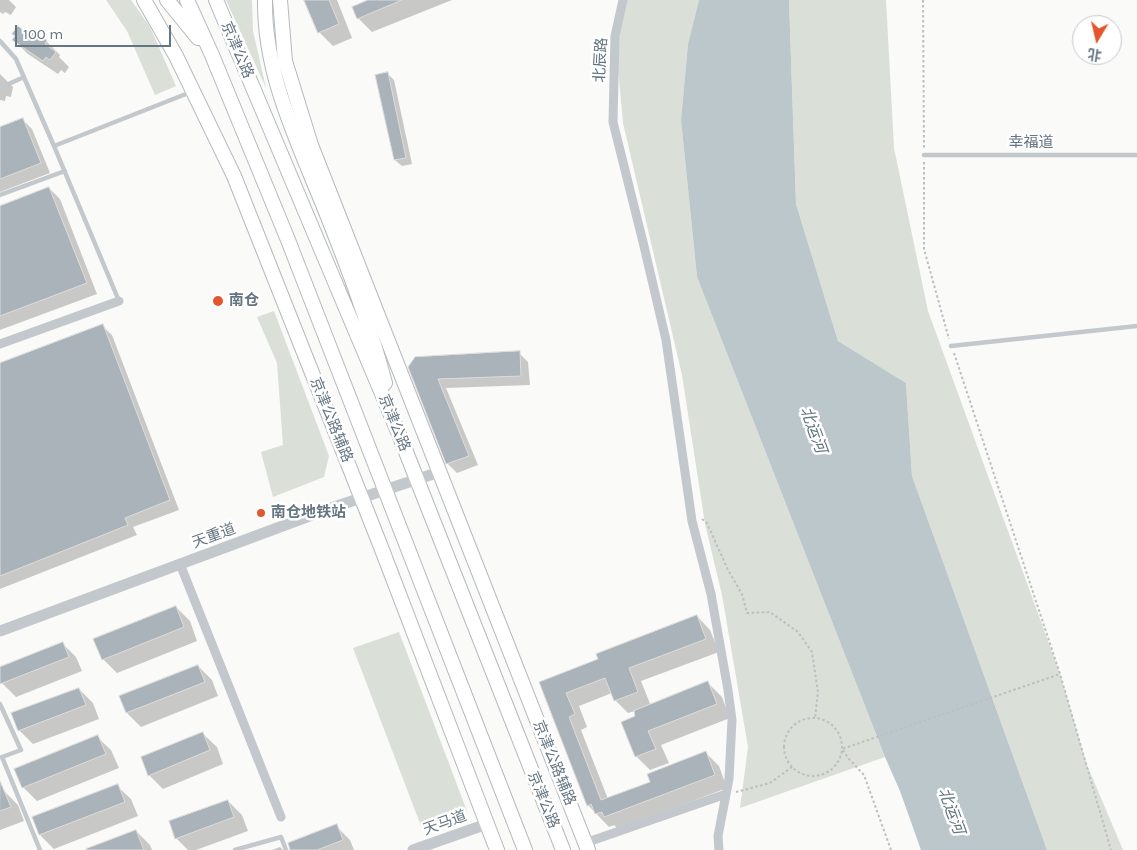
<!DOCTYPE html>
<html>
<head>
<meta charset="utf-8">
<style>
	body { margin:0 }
	#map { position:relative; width:1137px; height:850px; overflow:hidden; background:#fafaf8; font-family:Karla,"Noto Sans SC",sans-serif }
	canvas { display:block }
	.north { position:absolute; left:1072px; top:15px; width:50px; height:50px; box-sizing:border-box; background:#fff; border:1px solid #c1c8cd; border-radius:50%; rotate:189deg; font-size:14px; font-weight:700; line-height:20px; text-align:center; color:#657683 }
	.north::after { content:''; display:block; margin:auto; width:18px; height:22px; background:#e4572e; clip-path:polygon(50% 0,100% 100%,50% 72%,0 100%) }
	.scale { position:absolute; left:15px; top:25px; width:156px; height:22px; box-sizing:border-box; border:2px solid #657683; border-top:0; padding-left:6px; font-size:15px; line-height:18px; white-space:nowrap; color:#657683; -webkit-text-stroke:4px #fff; paint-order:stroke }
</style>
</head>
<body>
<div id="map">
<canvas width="1137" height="850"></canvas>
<div class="north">北</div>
<div class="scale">100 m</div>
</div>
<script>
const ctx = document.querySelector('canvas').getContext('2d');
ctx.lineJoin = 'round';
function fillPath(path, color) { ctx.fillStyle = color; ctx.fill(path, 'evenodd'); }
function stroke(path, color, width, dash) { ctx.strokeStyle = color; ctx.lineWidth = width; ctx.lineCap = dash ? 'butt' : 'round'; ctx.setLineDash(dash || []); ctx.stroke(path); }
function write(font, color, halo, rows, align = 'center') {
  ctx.font = font + ' Karla,"Noto Sans SC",sans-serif'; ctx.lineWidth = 5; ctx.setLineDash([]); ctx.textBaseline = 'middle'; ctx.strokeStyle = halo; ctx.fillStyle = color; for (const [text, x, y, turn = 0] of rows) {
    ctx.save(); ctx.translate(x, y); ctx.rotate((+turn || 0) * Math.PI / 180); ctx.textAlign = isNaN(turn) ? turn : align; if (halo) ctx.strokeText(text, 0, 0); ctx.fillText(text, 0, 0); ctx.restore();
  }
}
fillPath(new Path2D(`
	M106,0H131L150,27L176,86L155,95L127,31Z
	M226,0H252L253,31L266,88Z
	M626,0H699L688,44L681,120L697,277L885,757L740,808L748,747L722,595L705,524L682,375L623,123L615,36Z
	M789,0H886L894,148L928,311L1060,674L1087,765L1123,850H1047L912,476L906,383L838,341L796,204Z
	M274,311L329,456L324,477L273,497L261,452L283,445L277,363L257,317Z
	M399,632L467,811L421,826L353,648Z`), '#dadfd7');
fillPath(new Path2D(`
	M699,0H789L796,204L838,341L906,383L912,476L1047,850H921L900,791L885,757L697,277L681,120L688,44Z`), '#bbc7cb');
fillPath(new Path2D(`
	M0,0H9L16,7L11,15L5,12L3,14L0,12Z
	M306,0H337L352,38L333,46L319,32Z
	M371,0H452L372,32L358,18Z
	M28,35L46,41L60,55L59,57L69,67L65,73L61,70L58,74L28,54L14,40Z
	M387,73L394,80L412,164L402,166L395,160Z
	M0,74L13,87L11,97L6,96L5,101L0,100Z
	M23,120L32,129L50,173L0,192V129Z
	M49,188L60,199L97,294L0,330V207Z
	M102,326L112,335L179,510L133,527L137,535L0,589V365Z
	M519,353L528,362L530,385L446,388L478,465L457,473L447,463L409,367Z
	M176,607L190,621L197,641L117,673L103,659Z
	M697,616L710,630L719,652L641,681L651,706L708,683L722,697L730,718L661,745L669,763L650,770L636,756L637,717L635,711L628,713L615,700L612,693L579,706L587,727L581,730L608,799L652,782L706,753L719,766L727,788L618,829L614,825L609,827L588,805L541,683L600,660Z
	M62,643L76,657L82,671L16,697L2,683L0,668Z
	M198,666L212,680L218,696L141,727L127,713L121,697Z
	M79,689L93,703L99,719L33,744L19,730Z
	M203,734L217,747L223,764L163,789L149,775Z
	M97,737L111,750L119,768L37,801L23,787Z
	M117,786L131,799L138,816L54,849L40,835L33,818Z
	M4,791L18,805L24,821L0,830V792Z
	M228,801L242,815L248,831L196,850H188L176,838Z
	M336,826L350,840L354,850H291Z
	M136,831L150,845L152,850H88Z
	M280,847L283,850H272Z`), '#0003');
const building = new Path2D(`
	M304,0H329L339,24L318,33Z
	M368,0H402L357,19L352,7Z
	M18,26L27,33L31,29L47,40L45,44L56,52L50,60L46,57L43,61L12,40L15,36L12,34Z
	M388,72L406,158L394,160L375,75Z
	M23,118L41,163L0,179V127Z
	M49,187L87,283L0,316V206Z
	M103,324L170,500L125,518L128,525L0,576V363Z
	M520,351L521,376L438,379L469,456L446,464L408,367L415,357Z
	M176,606L184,627L102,660L93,639Z
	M697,615L706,639L629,668L638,692L614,701L605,678L566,693L575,714L569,717L601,800L650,782L647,774L706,751L715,775L604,817L602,812L595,814L591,804L587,806L539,682L598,659L596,654Z
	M63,642L69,657L0,684V667Z
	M198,665L205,682L126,713L119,696Z
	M708,681L717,704L648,731L656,749L635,757L621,722L635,716L634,711Z
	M79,688L86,705L18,731L11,713Z
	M203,732L210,750L148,776L141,757Z
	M98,735L106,754L22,788L14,769Z
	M0,781L11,807L0,811Z
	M118,784L125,802L39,835L32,817Z
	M228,800L234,817L175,839L169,821Z
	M337,824L343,840L317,850H290L288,843Z
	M136,830L144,850H86V849Z`);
fillPath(building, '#aab3b9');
stroke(building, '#dcdcda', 1);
const primary = new Path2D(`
	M144,0L176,56L234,176L381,547L497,850
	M280,0L285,61L311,145L588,850`);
const trunk = new Path2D(`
	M167,0L198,38
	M187,0L212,55L288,240L525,850
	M216,0L399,434L563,850
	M265,0C264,74 297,140 324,207C347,265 369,322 385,383`);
stroke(primary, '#b5babe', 16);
stroke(trunk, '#b4b9bd', 16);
stroke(new Path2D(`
	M923,0L924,148
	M924,162V249L949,339
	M954,353L1060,674L1111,850
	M702,519L707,523L728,570L742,594L747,613L770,612L798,632L812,652L818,692L815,718
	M784 747a29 29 0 1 1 58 0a29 29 0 1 1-58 0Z
	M736,792L770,783L792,767
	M891,850L864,775L849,759L842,749L1060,674`), '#bbbfc2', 2, [2.5, 2.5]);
stroke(new Path2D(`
	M0,41L16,59L54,146
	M0,88L24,77
	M924,155H1137
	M0,195L65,171
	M119,301L54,146L191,92
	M951,346L1137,326
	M0,704L21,750L2,757L40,850
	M235,850L281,837L286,850`), '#c3c8cc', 4.5);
stroke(new Path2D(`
	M623,0L615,36L613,122L643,242L666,340L692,521L711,594L728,690L732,720L729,779L718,836L719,850
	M0,344L119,301
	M180,564L281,817
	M585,843L726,794`), '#c3c8cc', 9);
stroke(new Path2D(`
	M0,631L331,508L439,472
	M413,850L487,824`), '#c3c8cc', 11);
stroke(primary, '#fff', 14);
stroke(trunk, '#fff', 14);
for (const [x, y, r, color] of [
	[218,301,6,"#e4572e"],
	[261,513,5,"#e4572e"]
]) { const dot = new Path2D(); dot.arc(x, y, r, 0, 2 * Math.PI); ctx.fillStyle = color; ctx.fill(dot); stroke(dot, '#fff', 2); }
write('15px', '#657683', '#fff', [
	["京津公路",237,50,67],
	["北辰路",601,60,-87],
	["幸福道",1031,143],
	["京津公路辅路",331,420,68],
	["京津公路",394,423,68],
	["天重道",214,536,-20],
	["京津公路辅路",554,763,68],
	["京津公路",543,800,68],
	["天马道",445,823,-20]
]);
write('bold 15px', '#657683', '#fff', [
	["南仓",229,301],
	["南仓地铁站",271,513]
], 'left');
write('italic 16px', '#60757c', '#fff', [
	["北运河",813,430,70],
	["北运河",951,811,70]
]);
</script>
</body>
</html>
